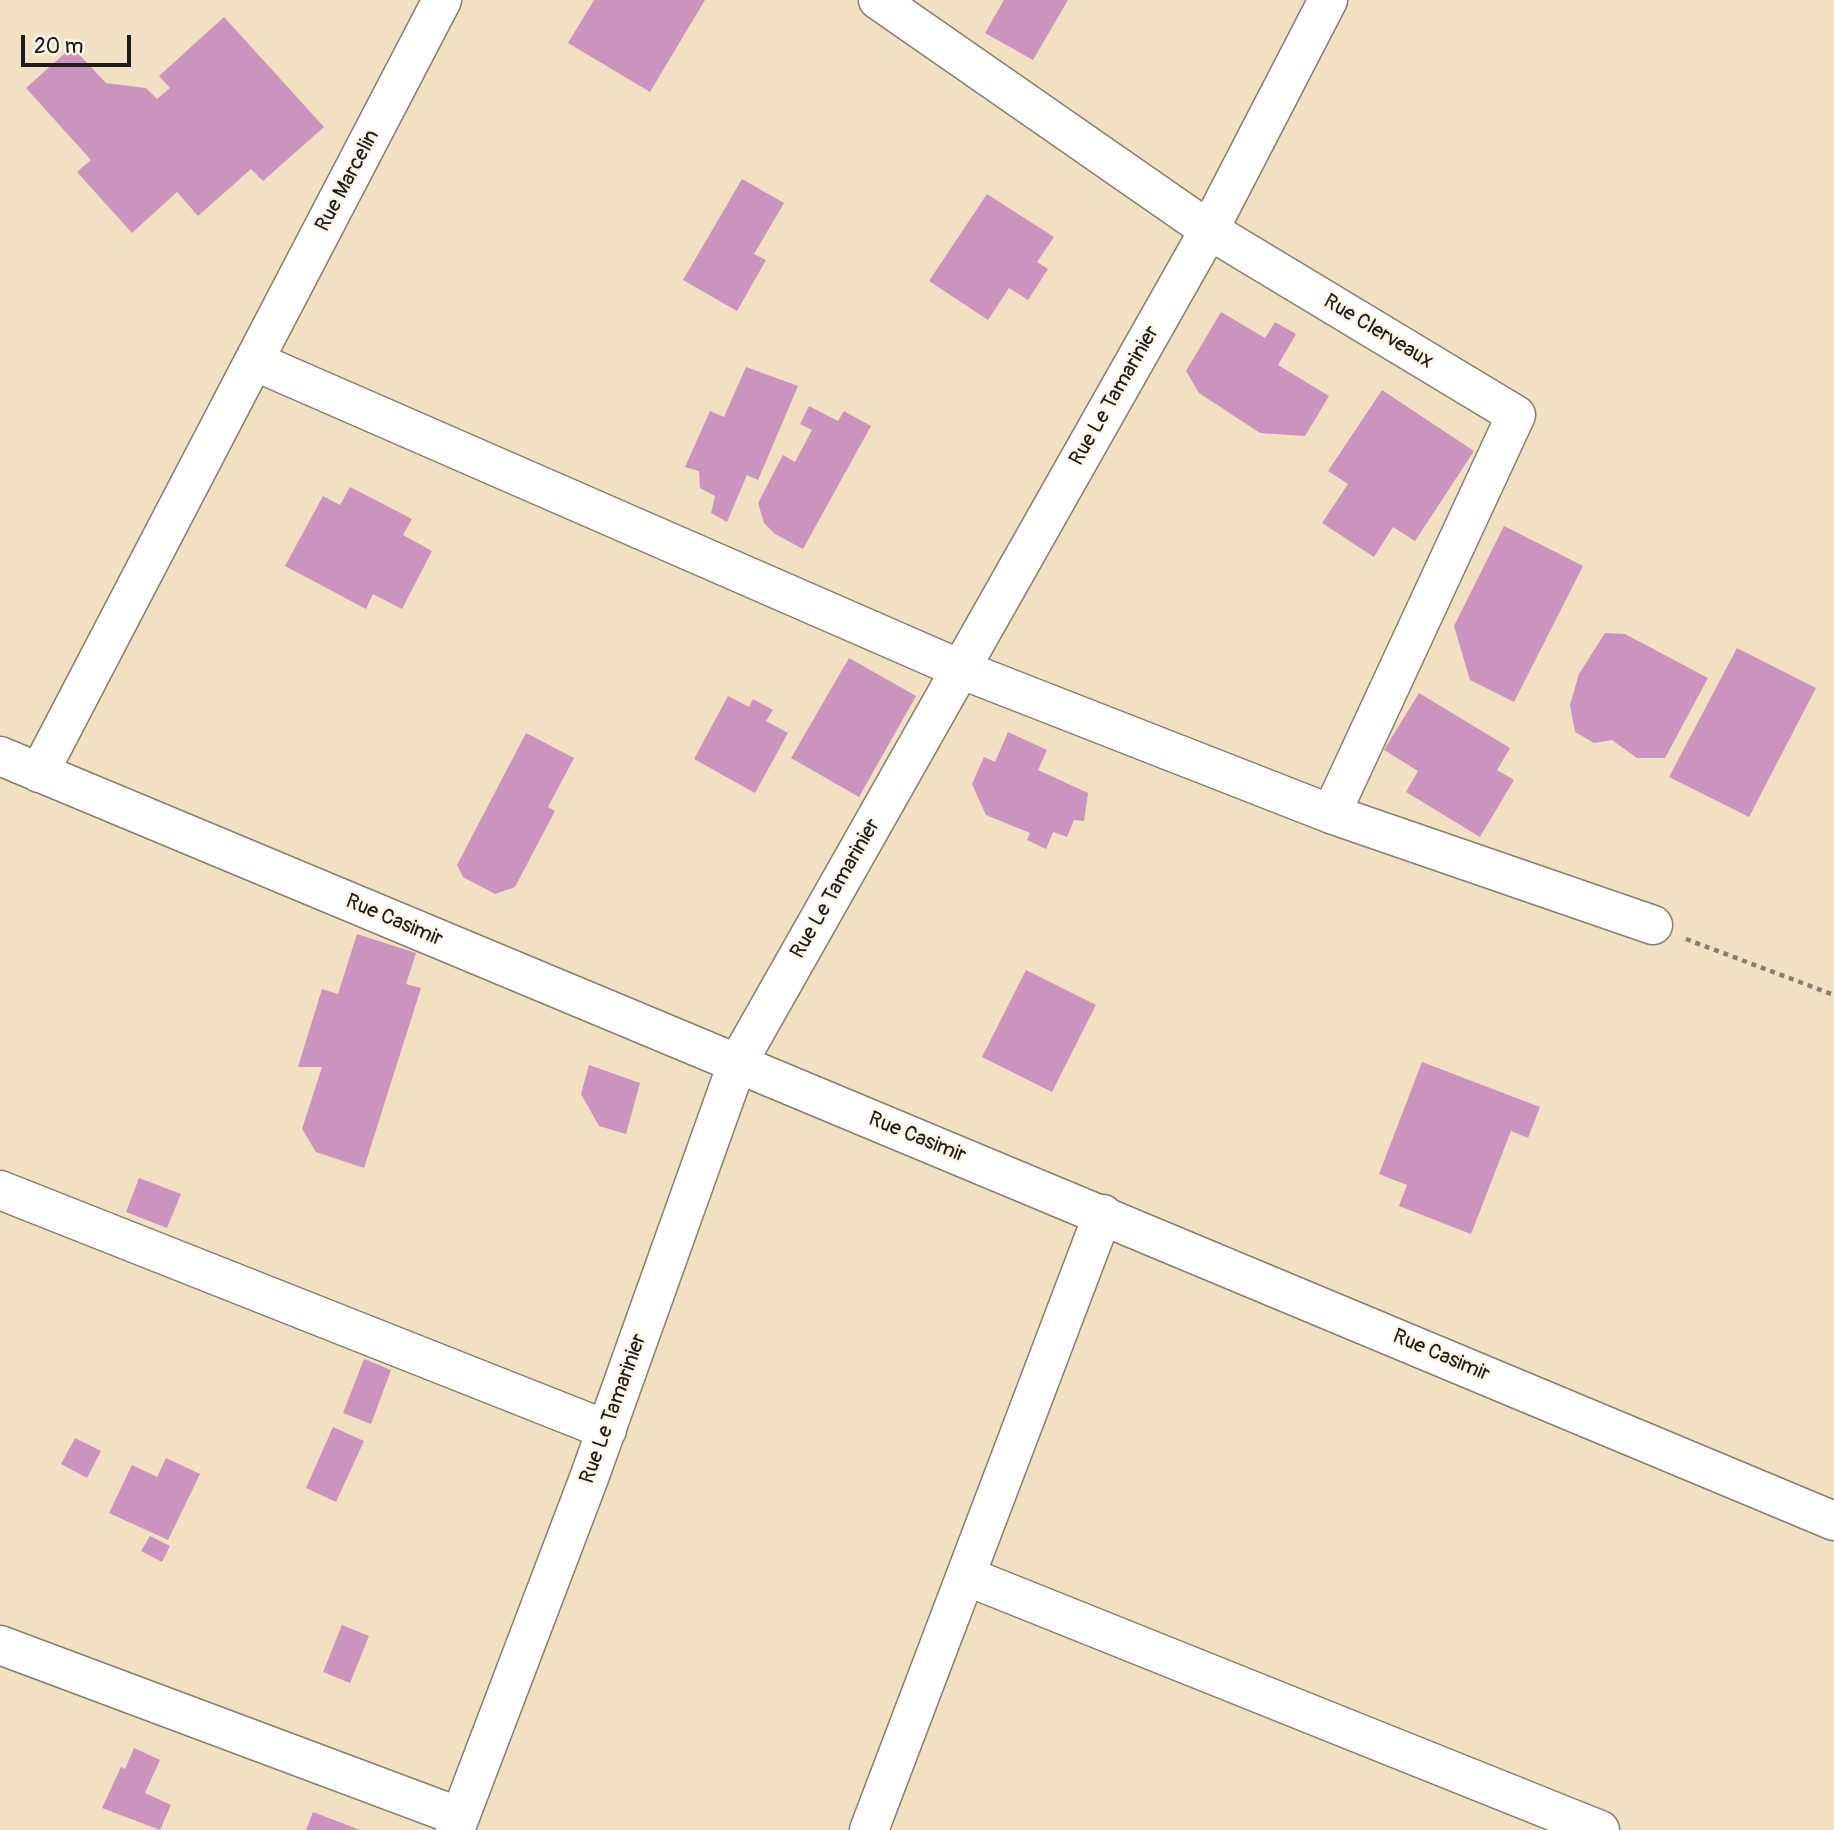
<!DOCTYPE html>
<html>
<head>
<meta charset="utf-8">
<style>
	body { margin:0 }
	#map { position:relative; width:1834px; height:1830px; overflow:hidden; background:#f1e0c1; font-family:Pangolin,sans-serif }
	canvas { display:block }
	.scale { position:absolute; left:21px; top:35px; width:110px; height:32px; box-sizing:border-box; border:4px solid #1c1c1c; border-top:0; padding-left:9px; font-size:21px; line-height:24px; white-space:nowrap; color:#1c1c1c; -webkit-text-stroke:5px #fcf5e5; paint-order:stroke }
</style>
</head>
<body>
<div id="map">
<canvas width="1834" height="1830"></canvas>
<div class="scale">20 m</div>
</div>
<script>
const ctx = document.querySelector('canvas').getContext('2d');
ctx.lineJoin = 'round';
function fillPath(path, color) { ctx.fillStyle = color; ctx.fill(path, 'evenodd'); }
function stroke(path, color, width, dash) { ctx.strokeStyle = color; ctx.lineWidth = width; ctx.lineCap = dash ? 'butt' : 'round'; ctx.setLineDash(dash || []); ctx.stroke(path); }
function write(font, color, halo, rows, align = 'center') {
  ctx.font = font + ' Pangolin,sans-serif'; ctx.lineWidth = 5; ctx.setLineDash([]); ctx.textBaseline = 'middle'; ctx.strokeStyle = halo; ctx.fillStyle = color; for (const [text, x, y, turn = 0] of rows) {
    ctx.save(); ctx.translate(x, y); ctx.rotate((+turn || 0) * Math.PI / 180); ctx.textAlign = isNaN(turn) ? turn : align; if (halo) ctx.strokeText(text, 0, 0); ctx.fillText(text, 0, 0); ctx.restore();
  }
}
fillPath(new Path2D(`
	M594,0H705L650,92L568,43Z
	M1004,0H1068L1033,60L985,33Z
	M224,17L324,127L263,181L251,169L198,216L177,192L132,233L77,172L91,160L26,88L72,47L106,83L146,88L157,99L170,88L159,76Z
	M742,179L784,203L754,254L766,260L737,311L683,280Z
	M987,194L1054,237L1037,262L1048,269L1028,300L1009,288L988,320L929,281Z
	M1221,312L1265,338L1275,322L1296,334L1278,365L1329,396L1305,436L1260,433L1199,393L1186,371Z
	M746,367L798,386L758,480L747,475L727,522L711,513L715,496L700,488L699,471L685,467L710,411L724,417Z
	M1382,390L1474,451L1415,541L1393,527L1374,557L1322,523L1348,484L1328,471Z
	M809,406L838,421L844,411L871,426L803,549L775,534L764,523L758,503L783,455L795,462L812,430L800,424Z
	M350,487L412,519L403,535L432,551L402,609L373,594L366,609L285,566L323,496L340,505Z
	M1504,526L1583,566L1514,702L1470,680L1454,626Z
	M1605,633L1625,634L1708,678L1665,758H1637L1612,740L1594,743L1575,732L1570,705L1579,674Z
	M1737,648L1816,688L1749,817L1669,777Z
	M849,658L916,696L859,797L791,758Z
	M1419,693L1510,748L1497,770L1514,780L1480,837L1406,792L1418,771L1384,750Z
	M728,696L749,707L753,699L773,710L766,721L788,733L755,793L694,759Z
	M1008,732L1047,750L1038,770L1088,793L1084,821L1074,820L1067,837L1053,832L1046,849L1027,840L1030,833L986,815L972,784L984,757L995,762Z
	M526,733L574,758L548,807L555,811L515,887L495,894L463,877L457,865Z
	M357,934L416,953L406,984L421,988L364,1168L316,1152L302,1129L322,1067H298L322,989L338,994Z
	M1026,970L1096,1005L1052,1092L982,1057Z
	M1422,1062L1540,1107L1528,1138L1511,1131L1471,1234L1399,1206L1407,1185L1379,1174Z
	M589,1065L640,1083L626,1134L599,1126L581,1094Z
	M139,1178L181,1194L167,1228L126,1212Z
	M364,1359L391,1370L371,1424L343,1413Z
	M333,1427L364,1441L336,1502L306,1488Z
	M75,1438L101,1451L87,1478L61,1464Z
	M166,1458L200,1474L168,1540L109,1513L132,1465L157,1477Z
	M150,1536L170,1546L162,1562L141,1551Z
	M342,1625L369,1636L350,1683L323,1672Z
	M134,1748L160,1760L145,1793L171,1805L160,1830L102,1808L121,1767L125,1769Z
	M313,1812L360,1830H306Z`), '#cb94bf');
const minor = new Path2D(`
	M878,0L1209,230L1516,415L1331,814
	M254,361L960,669L1331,814L1653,925
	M0,756L1834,1521
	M39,773L442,0
	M0,1190L607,1430
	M966,1576L1600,1830
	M0,1645L460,1817
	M455,1830L589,1478L737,1064L1209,230L1328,0
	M869,1830L1103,1214`);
stroke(minor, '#867e6e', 41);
stroke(new Path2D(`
	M1686,939L1834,995`), '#867e6e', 4.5, [5, 5]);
stroke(minor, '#fff', 38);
write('21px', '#1c1c1c', '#fcf5e5', [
	["Rue Marcelin",348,181,-62],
	["Rue Clerveaux",1378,332,31],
	["Rue Le Tamarinier",1115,396,-60],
	["Rue Le Tamarinier",836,889,-60],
	["Rue Casimir",394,921,23],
	["Rue Casimir",917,1138,22],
	["Rue Casimir",1441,1356,23],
	["Rue Le Tamarinier",614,1409,-70]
]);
</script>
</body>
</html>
